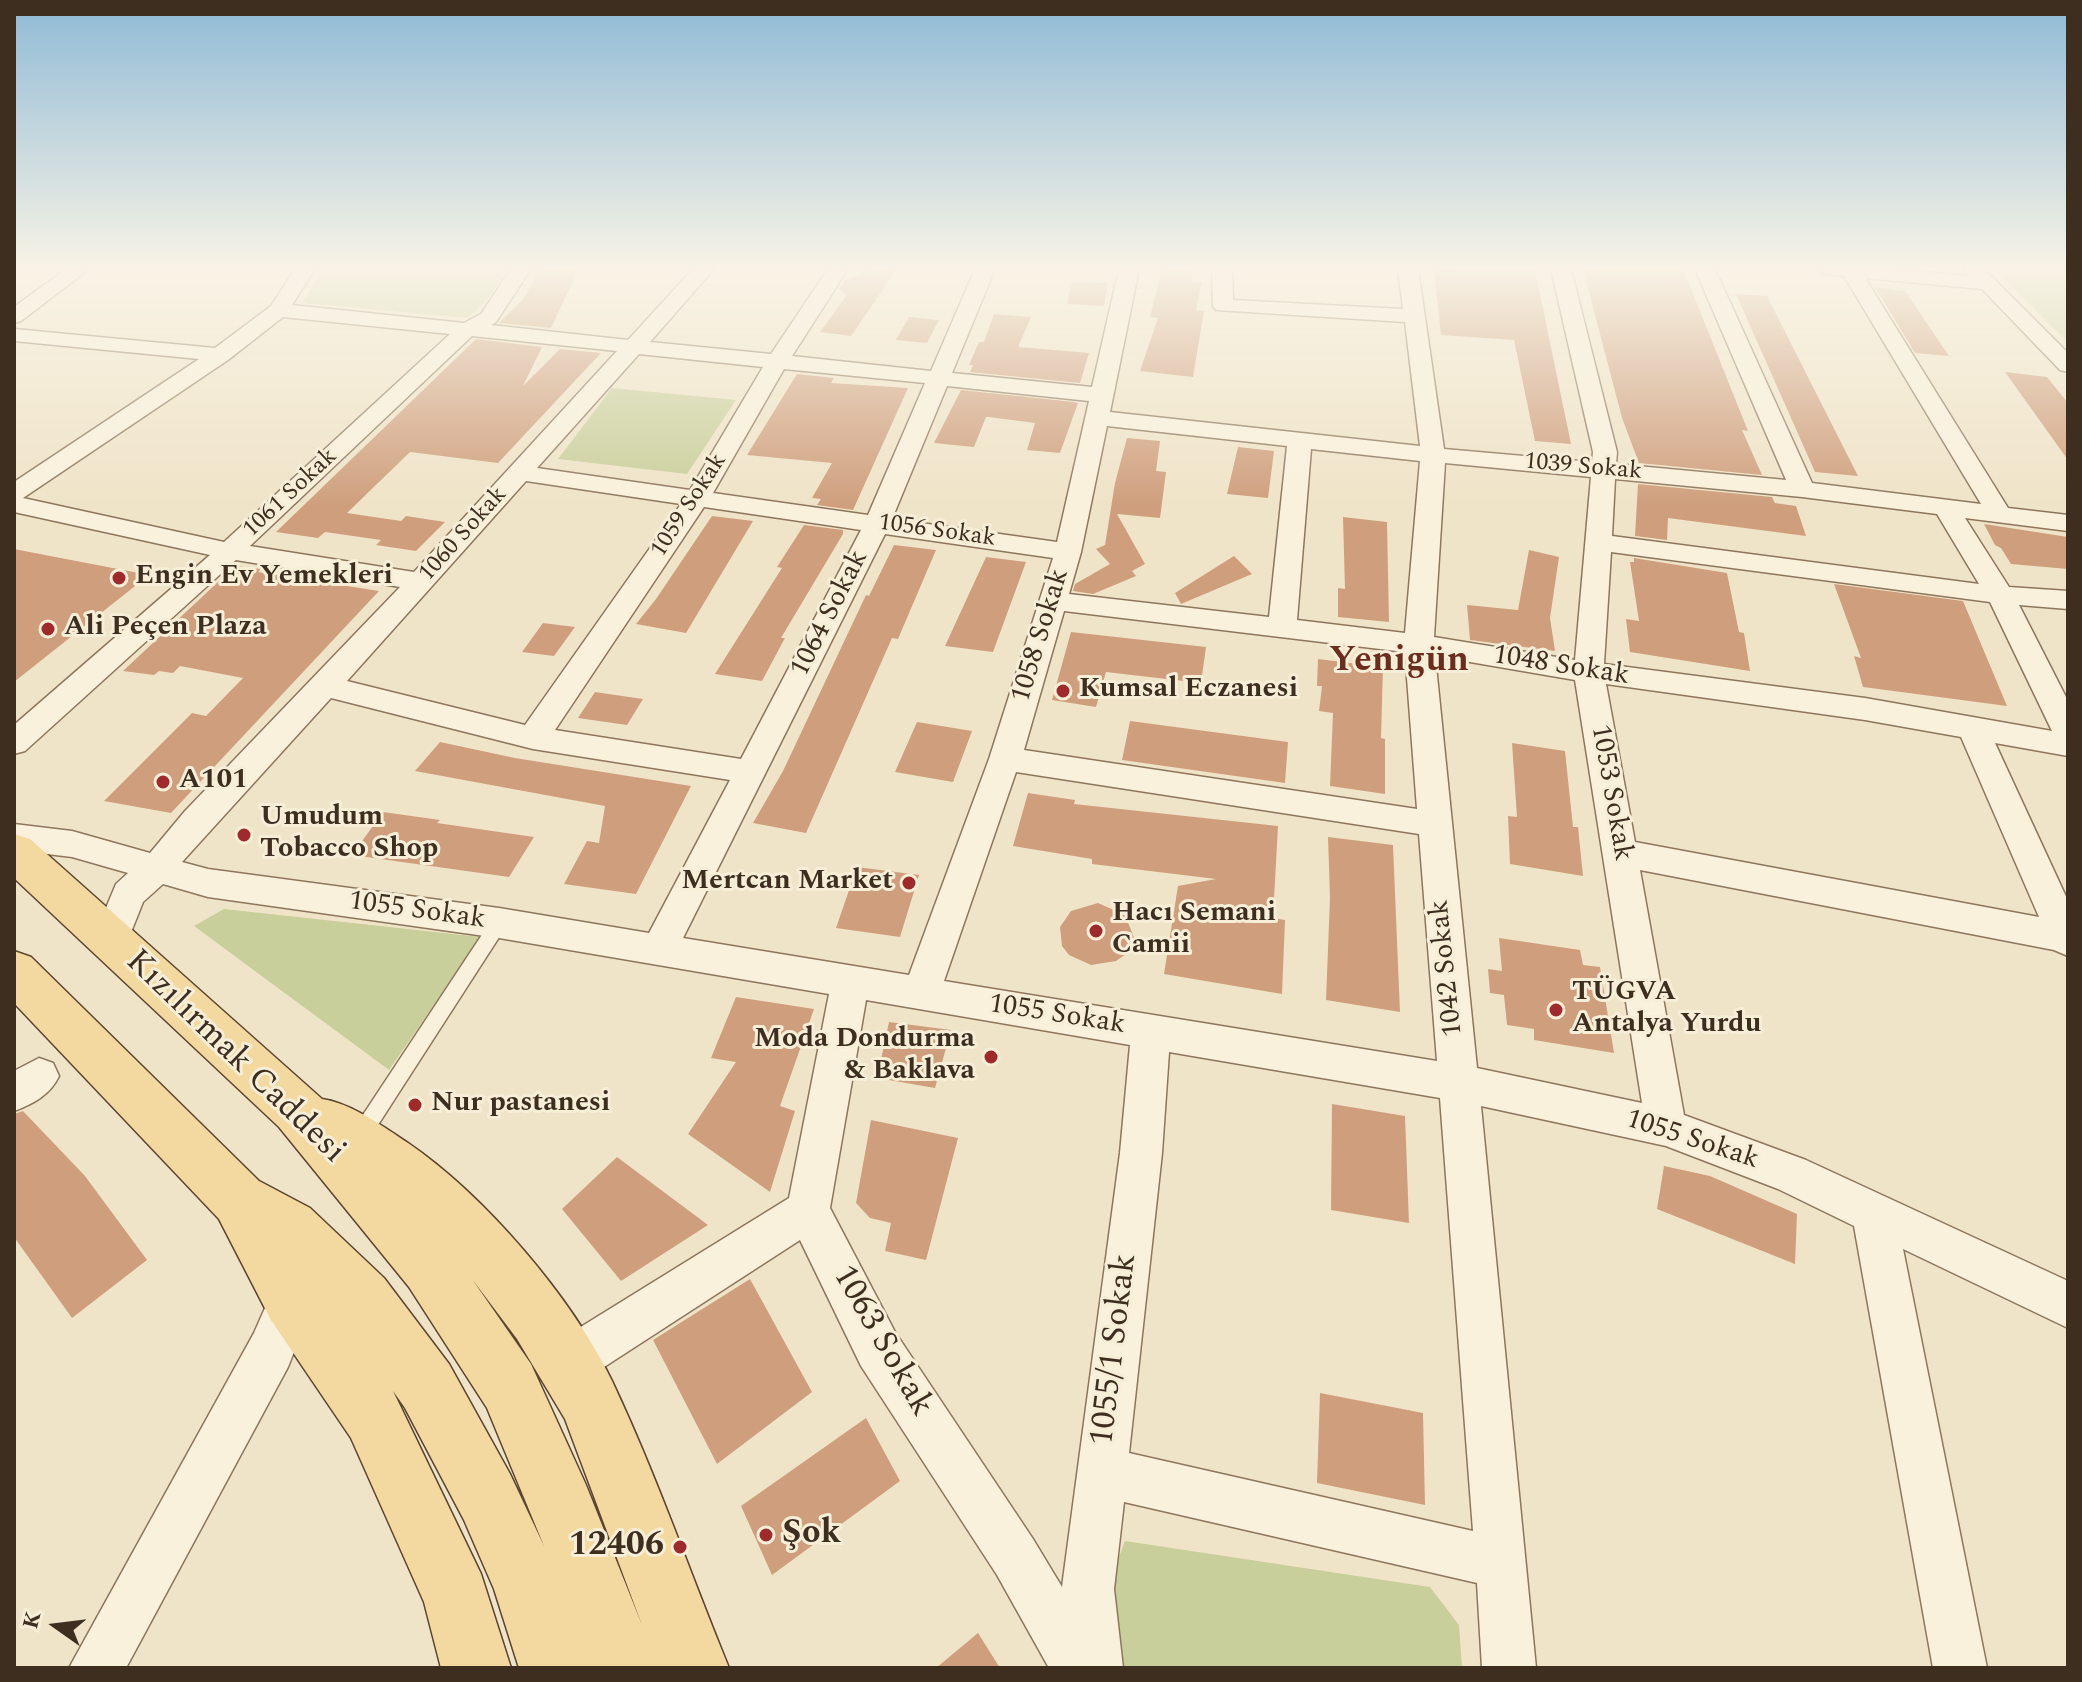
<!DOCTYPE html>
<html>
<head>
<meta charset="utf-8">
<style>
	body { margin:0 }
	#map { position:relative; width:2082px; height:1682px; overflow:hidden; background:#f0e4c8; font-family:Spectral,serif }
	canvas { display:block }
	.frame { position:absolute; inset:0; border:16px solid #3d2e20; pointer-events:none }
	.north { position:absolute; left:16px; top:1586px; width:80px; height:80px; -webkit-text-stroke:6px #f7eed8; paint-order:stroke; rotate:284deg; font-size:22px; font-weight:700; line-height:32px; text-align:center; color:#3d2e20 }
	.north::after { content:''; display:block; margin:auto; width:28px; height:36px; background:#3d2e20; clip-path:polygon(50% 0,100% 100%,50% 72%,0 100%) }
</style>
</head>
<body>
<div id="map">
<canvas width="2082" height="1682"></canvas>
<div class="frame"></div>
<div class="north">K</div>
</div>
<script>
const ctx = document.querySelector('canvas').getContext('2d');
ctx.lineJoin = 'round';
function fillPath(path, color) { ctx.fillStyle = color; ctx.fill(path, 'evenodd'); }
function stroke(path, color, width, dash) { ctx.strokeStyle = color; ctx.lineWidth = width; ctx.lineCap = dash ? 'butt' : 'round'; ctx.setLineDash(dash || []); ctx.stroke(path); }
function write(font, color, halo, rows, align = 'center') {
  ctx.font = font + ' Spectral,serif'; ctx.lineWidth = 6; ctx.setLineDash([]); ctx.textBaseline = 'middle'; ctx.strokeStyle = halo; ctx.fillStyle = color; for (const [text, x, y, turn = 0] of rows) {
    ctx.save(); ctx.translate(x, y); ctx.rotate((+turn || 0) * Math.PI / 180); ctx.textAlign = isNaN(turn) ? turn : align; if (halo) ctx.strokeText(text, 0, 0); ctx.fillText(text, 0, 0); ctx.restore();
  }
}
fillPath(new Path2D(`
	M322,269H508L490,296L468,318L302,303Z
	M1993,269H2068V342Z
	M612,388L736,400L687,474L558,459Z
	M224,909L481,937L389,1070L194,926Z
	M1125,1541L1430,1587L1459,1625L1462,1668H1113L1108,1586Z`), '#c9cf9b');
fillPath(new Path2D(`
	M540,269H579L551,328L499,323L524,298Z
	M872,269H897L851,336L820,332L847,295L839,289L845,280Z
	M1162,269H1192V282H1202L1196,310L1204,311L1193,377L1140,371L1158,318L1150,317Z
	M1434,269L1535,270L1571,444L1535,441L1514,340L1441,335Z
	M1583,269H1683L1748,431L1742,430L1762,475L1639,463L1622,418Z
	M1072,281L1108,283L1104,306L1067,304Z
	M1875,287L1905,291L1949,356L1915,353Z
	M1736,294L1767,296L1858,476L1815,472Z
	M994,314L1031,317L1018,347L1089,353L1080,383L970,372L973,365H969L979,342H984Z
	M909,317L939,320L927,343L896,340Z
	M476,339L542,347L523,386L560,349L601,353L498,463L410,452L347,513L401,521L406,516L445,522L416,551L376,545L381,540L325,532L318,538L276,532Z
	M2005,372L2047,377L2068,403V460Z
	M797,374L834,378L831,383L908,388L853,510L817,505L821,499L812,498L832,463L747,455Z
	M961,390L1074,402L1078,403L1060,453L1027,450L1035,423L989,417H986L974,447L934,443Z
	M1127,438L1160,441L1156,471L1166,472L1160,518L1117,514L1145,564L1132,571L1136,576L1093,594L1073,591L1075,584L1110,564L1096,549L1105,545L1115,483Z
	M1238,447L1274,451L1268,498L1227,494Z
	M1638,484L1772,497L1775,503L1796,506L1806,536L1668,518L1667,540L1635,536Z
	M712,516L753,521L686,633L636,624L656,599Z
	M1343,517L1387,522L1389,622L1338,617V588L1345,589Z
	M1984,524L2068,537V569L2011,564L2001,548L1995,545Z
	M804,525L843,530V534L781,638H785L762,681L715,674L782,568L777,567Z
	M894,545L936,550L898,639L892,638L806,833L753,823L783,771L866,595L869,596Z
	M14,549L149,575L14,682Z
	M1529,550L1559,557L1550,618L1555,651L1470,640L1467,605L1518,610Z
	M1234,556L1252,574L1181,604L1175,593Z
	M986,557L1026,562L993,652L945,646Z
	M1634,558L1727,573L1739,632L1744,633L1750,671L1630,652L1626,619L1639,621L1630,562H1634Z
	M235,566L261,569L258,572L379,591L171,813L104,801L192,713L206,716L243,678L180,666L173,673L159,671L154,675L123,671Z
	M1834,584L1963,601L2007,706L1863,687L1854,656L1861,658Z
	M543,623L575,627L554,656L522,652Z
	M1071,632L1206,647L1201,683L1106,672L1096,707L1052,700Z
	M1318,659L1383,667L1381,738L1385,739V794L1330,786L1333,713L1319,711L1322,686H1317Z
	M595,692L643,699L627,725L578,718Z
	M1130,721L1288,742L1285,783L1122,760Z
	M917,722L972,731L953,782L895,772Z
	M440,742L515,758L691,786L636,894L564,884L587,841L599,843L605,806L415,771Z
	M1512,743L1565,751L1573,827H1578L1583,876L1510,864L1508,816L1517,817Z
	M1028,793L1075,800L1074,804L1278,826L1273,918L1285,920L1282,994L1164,974L1178,886L1216,879L1092,864V859L1013,846Z
	M383,812L440,820L437,823L534,837L509,877L352,855Z
	M1328,837L1393,845L1400,1012L1326,1000L1330,898Z
	M857,867L919,875L900,937L836,928Z
	M1098,903L1125,915L1135,940L1126,954L1116,961L1091,965L1069,955L1062,946L1060,927L1071,911Z
	M1499,938L1580,950L1583,965L1600,967L1614,1053L1534,1040V1029L1507,1025L1504,995L1490,993L1488,969L1502,971Z
	M736,997L814,1009L780,1106L795,1111L770,1192L688,1134L736,1062L711,1058Z
	M889,1022L951,1030L935,1088L877,1078Z
	M1332,1104L1405,1116L1409,1223L1331,1210Z
	M23,1111L85,1176L147,1260L72,1318L14,1237V1114Z
	M871,1120L958,1138L926,1260L885,1251L891,1223L870,1218L856,1203Z
	M617,1157L708,1225L621,1281L562,1209Z
	M1664,1166L1710,1176L1797,1214L1795,1264L1657,1209Z
	M750,1279L812,1392L717,1464L653,1340Z
	M1320,1393L1423,1413L1425,1505L1317,1483Z
	M866,1418L900,1481L772,1575L741,1506Z
	M978,1633L1000,1668H936Z`), '#cf9f7d');
const service = new Path2D(`
	M499,916L505,918L507,923L505,928L367,1142L360,1145L353,1142L350,1136L353,1130L493,918Z`);
const minor = new Path2D(`
	M66,269H89L21,321L14,323V307Z
	M295,269H315L292,305L464,323L481,314L511,269H531L496,322L491,325L628,340L693,269H714L650,342L771,354L828,269H848L792,356L931,371L975,269H995L952,373L1092,387L1119,269H1139L1110,412L1420,446L1405,322L1216,310L1213,306L1212,269H1232L1233,300L1403,309L1398,269H1418L1444,449L1592,462L1593,452L1551,269H1571L1617,452L1616,464L1786,480L1695,269H1715L1812,483L1981,504L1844,276L1821,273L1818,269H1893L1969,276L1963,269H1984L2068,353V372L2060,370L1982,289L1865,278L2008,508L2068,515V531L1965,518L2009,587L2068,591V609L2019,605L2068,701V756L1995,743L2068,901V956L2054,950L1640,870L1684,1115L1806,1160L2068,1281V1328L1903,1249L1987,1668H1933L1854,1226L1778,1189L1666,1146L1481,1106L1536,1668H1482L1477,1583L1124,1502L1114,1589L1123,1668H1049L997,1575L861,1366L800,1240L584,1380L567,1387L550,1380L543,1363L550,1346L789,1198L829,994L499,938L208,897L163,884L143,902L124,950L111,954L98,950L93,939L116,884L128,873L72,857L14,850V824L72,831L150,853L185,811L400,587L236,560L25,751L14,754V725L210,555L14,512V482L199,359L14,341V329L215,348L271,306ZM283,317L450,334L224,542L23,498L228,360ZM472,336L617,351L414,572L250,546ZM639,354L763,367L690,490L537,468ZM784,369L925,383L868,515L713,493ZM947,386L1089,401L1057,542L892,519ZM1107,426L1287,446L1269,617L1069,594L1081,552ZM1311,449L1420,461L1405,633L1297,620ZM1445,463L1591,477L1575,660L1434,637ZM1615,479L1802,497L1937,514L1979,584L1612,536ZM526,481L681,504L525,725L347,681ZM704,507L861,530L741,759L555,730ZM885,534L1053,558L989,759L909,975L683,938ZM1611,552L1990,602L2052,731L1865,698L1604,664ZM1064,611L1405,652L1417,809L1024,750ZM1435,656L1575,680L1642,1103L1477,1068ZM1606,684L1865,720L1961,737L2039,917L1635,842ZM331,698L533,749L730,780L649,933L499,908L208,869L182,862ZM1016,772L1419,834L1437,1061L944,981ZM866,1000L1130,1045L1120,1153L1062,1587L1033,1539L895,1332L830,1208ZM1169,1052L1440,1098L1473,1531L1129,1453L1162,1153Z
	M39,1058L53,1063L59,1076C50,1095 33,1104 14,1111V1071Z
	M292,1276L308,1283L315,1299L288,1367L126,1668H69L254,1333L276,1283Z`);
const primary = new Path2D(`
	M14,834L30,839L322,1099C351,1103 384,1127 408,1143C484,1195 572,1297 612,1381C656,1474 690,1573 729,1668H519L494,1589L464,1520L405,1408L393,1391L481,1574L511,1668H441L424,1602L351,1438L271,1320L219,1219L14,1003V951L31,957L259,1181L310,1208L384,1278L449,1364L510,1474L544,1546L487,1408L409,1287L279,1127L14,878ZM472,1279L517,1339L565,1419L642,1625L586,1485L531,1364Z`);
stroke(service, '#8d765c', 3);
stroke(minor, '#8d765c', 3);
stroke(primary, '#5b4430', 3);
fillPath(service, '#faf1dc');
fillPath(minor, '#faf1dc');
fillPath(primary, '#f3d9a0');
const sky = ctx.createLinearGradient(0, 0, 0, 505);
sky.addColorStop(0, '#8fbad6');
sky.addColorStop(0.53, '#f8f3e6');
sky.addColorStop(1, '#f8f3e600');
ctx.fillStyle = sky;
ctx.fillRect(0, 0, 2082, 505);
for (const [x, y, r, color] of [
	[119,578,8,"#9e2a2b"],
	[48,629,8,"#9e2a2b"],
	[1063,691,8,"#9e2a2b"],
	[163,782,8,"#9e2a2b"],
	[244,835,8,"#9e2a2b"],
	[909,883,8,"#9e2a2b"],
	[1096,931,8,"#9e2a2b"],
	[1556,1010,8,"#9e2a2b"],
	[991,1057,8,"#9e2a2b"],
	[415,1105,8,"#9e2a2b"],
	[766,1535,8,"#9e2a2b"],
	[680,1547,8,"#9e2a2b"]
]) { const dot = new Path2D(); dot.arc(x, y, r, 0, 2 * Math.PI); ctx.fillStyle = color; ctx.fill(dot); stroke(dot, '#f7eed8', 3); }
write('24px', '#3d2e20', '#f7eed8', [
	["1039 Sokak",1583,468,5],
	["1061 Sokak",291,494,-43],
	["1059 Sokak",690,506,-57],
	["1056 Sokak",937,532,8],
	["1060 Sokak",464,535,-48]
]);
write('bold 28px', '#3d2e20', '#f7eed8', [
	["Engin Ev Yemekleri",135,578],
	["Ali Peçen Plaza",64,629],
	["Kumsal Eczanesi",1079,691],
	["A101",179,782],
	["Umudum",260,819],
	["Tobacco Shop",260,851],
	["Mertcan Market",893,883,"right"],
	["Hacı Semani",1112,915],
	["Camii",1112,947],
	["TÜGVA",1572,994],
	["Antalya Yurdu",1572,1026],
	["Moda Dondurma",975,1041,"right"],
	["& Baklava",975,1073,"right"],
	["Nur pastanesi",431,1105]
], 'left');
write('28px', '#3d2e20', '#f7eed8', [
	["1064 Sokak",831,614,-63],
	["1058 Sokak",1042,636,-73],
	["1048 Sokak",1561,667,9],
	["1053 Sokak",1610,793,80],
	["1055 Sokak",417,912,8],
	["1042 Sokak",1448,968,-96],
	["1055 Sokak",1057,1016,9],
	["1055 Sokak",1692,1141,18]
]);
write('34px', '#3d2e20', '#f7eed8', [
	["Kızılırmak Caddesi",234,1058,44],
	["1063 Sokak",881,1342,60],
	["1055/1 Sokak",1116,1350,-83]
]);
write('bold 34px', '#3d2e20', '#f7eed8', [
	["Şok",782,1535],
	["12406",664,1547,"right"]
], 'left');
write('bold 36px', '#6b2e1e', '#f7eed8', [
	["Yenigün",1399,663]
]);
</script>
</body>
</html>
